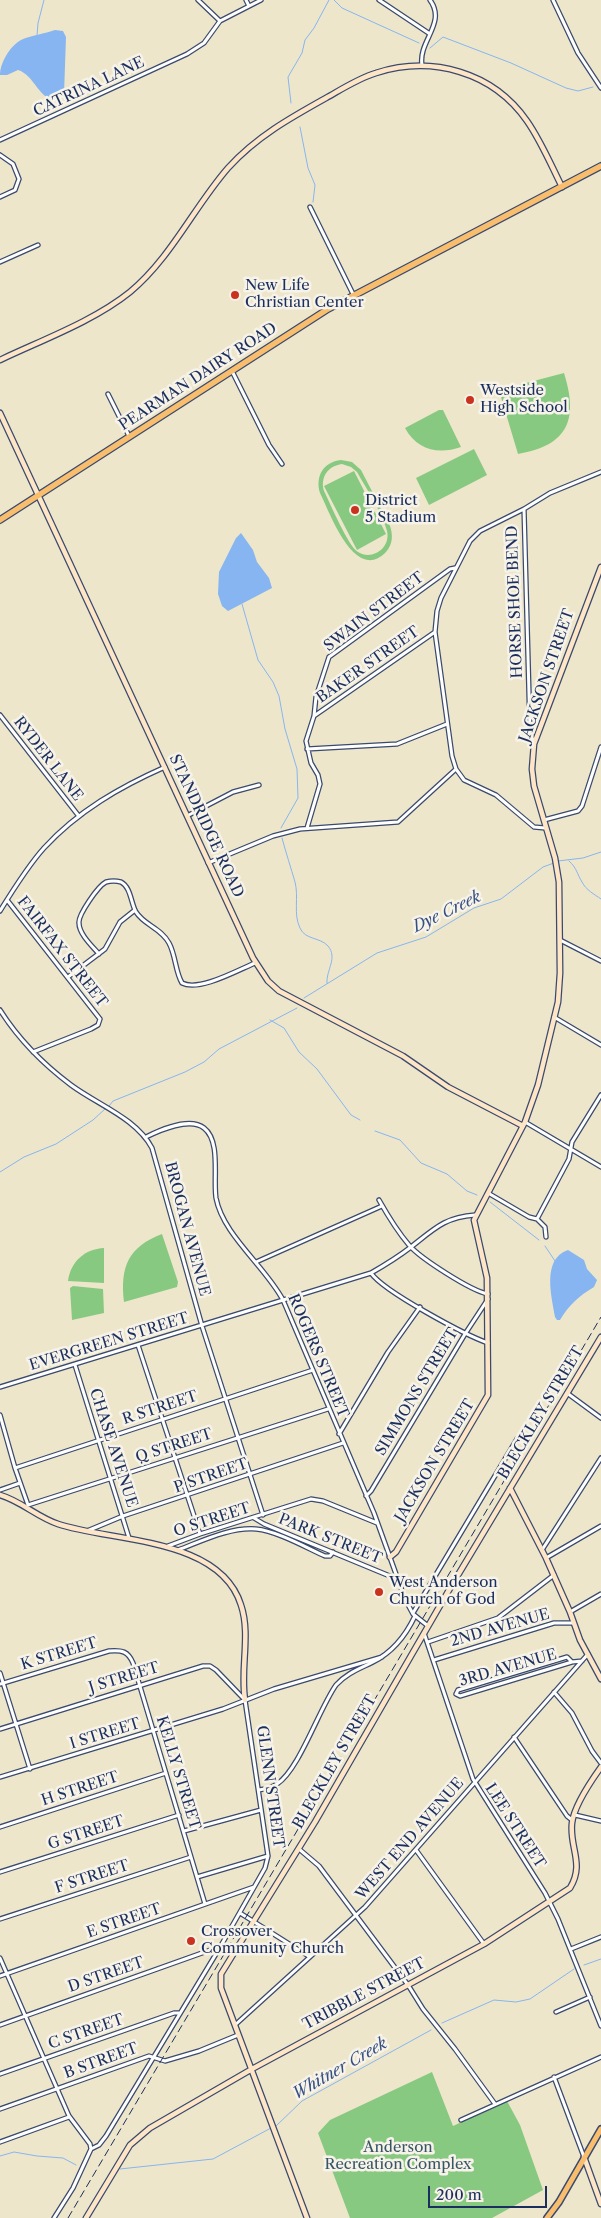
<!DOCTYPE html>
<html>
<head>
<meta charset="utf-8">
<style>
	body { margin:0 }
	#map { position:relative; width:601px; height:2218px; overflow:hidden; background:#ede6ca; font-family:"Libre Caslon Text",serif }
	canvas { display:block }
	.scale { position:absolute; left:428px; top:2186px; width:119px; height:22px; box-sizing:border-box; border:2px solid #1b2f5e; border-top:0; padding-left:6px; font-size:15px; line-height:18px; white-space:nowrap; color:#1b2f5e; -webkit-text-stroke:4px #f7f3e8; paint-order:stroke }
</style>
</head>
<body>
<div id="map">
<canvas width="601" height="2218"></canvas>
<div class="scale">200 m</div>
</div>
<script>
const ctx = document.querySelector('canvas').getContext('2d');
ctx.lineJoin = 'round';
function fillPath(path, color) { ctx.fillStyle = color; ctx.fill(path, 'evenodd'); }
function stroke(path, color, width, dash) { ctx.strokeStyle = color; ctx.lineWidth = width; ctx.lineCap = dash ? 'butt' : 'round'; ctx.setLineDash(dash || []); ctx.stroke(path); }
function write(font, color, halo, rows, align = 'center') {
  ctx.font = font + ' "Libre Caslon Text",serif'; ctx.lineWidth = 5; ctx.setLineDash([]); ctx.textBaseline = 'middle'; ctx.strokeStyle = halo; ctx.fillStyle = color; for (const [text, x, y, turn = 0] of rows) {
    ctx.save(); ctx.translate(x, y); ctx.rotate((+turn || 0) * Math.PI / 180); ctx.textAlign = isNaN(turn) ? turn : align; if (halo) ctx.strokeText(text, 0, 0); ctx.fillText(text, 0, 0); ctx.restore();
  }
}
fillPath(new Path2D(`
	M564,373C578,418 570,445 518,454L501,397L503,391L507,388Z
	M439,410H443L461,447C438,455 417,450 405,428Z
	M474,449L487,475L429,505L416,478Z
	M341,460L352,462L361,470L390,526C393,535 393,544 386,552C355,584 330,513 320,493C315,477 323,462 341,460ZM342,464L351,467L357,472C366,488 383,514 387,531C391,548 372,561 358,552C348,546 330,503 324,491C320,477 328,466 342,464Z
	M354,471L386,534L357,550L324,486Z
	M162,1234L178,1282L177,1287L124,1302C120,1267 128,1247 162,1234Z
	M104,1248V1283L68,1281C71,1261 85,1249 104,1248Z
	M73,1286L103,1289L104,1313L72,1320L70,1288Z
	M432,2072L453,2126L507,2101L520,2125L543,2190L492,2218H350L318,2133L330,2120Z`), '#87c981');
fillPath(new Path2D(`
	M55,30L63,31L66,37L64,94L59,100C40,103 35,75 18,70L7,75H0C0,63 10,46 21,40C31,35 45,34 55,30Z
	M241,533L253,550L257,562L269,578L272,588L228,611L222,606L218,594L219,572L236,538Z
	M568,1250L584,1260L587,1269L597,1280L594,1287C580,1295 568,1306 560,1320H557L555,1317C552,1298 541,1259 568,1250Z`), '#86b5f1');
stroke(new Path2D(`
	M334,0L342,8L419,43
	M37,36L38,23L44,0
	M430,48L443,37L511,63L566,88L578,91L593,87
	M291,103L288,77L302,53L305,40L314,28L329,0
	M300,127L308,168L315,185L313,202
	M242,604L258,660L273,682L279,696L285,729L297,769L298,798L281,828
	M282,838C286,853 291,868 295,882C299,897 293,914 300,928C305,940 320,937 328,946C338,958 326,970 327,983
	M558,861L583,858L601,852
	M569,861C577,868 577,874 582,882C586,890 594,894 601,899
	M304,998L377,953L426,937L474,908L501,899L543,867L554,863
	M270,1020L284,1028L299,1052L317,1069L351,1115L360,1120
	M109,1106L113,1101L185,1072L204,1062L219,1049L297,1008
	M375,1131L400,1140L421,1163L447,1174L467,1191L477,1195
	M0,1172L24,1157L56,1144L93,1120L105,1109
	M490,1202L539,1240
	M545,1246L555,1261
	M584,1965L601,1959
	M442,2023L494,2000L516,2002L530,1999L574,1969
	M275,2127L302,2101L431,2030
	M0,2156L14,2152L37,2156L63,2158L76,2165
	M120,2169L213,2159L271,2128`), '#86b5f1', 1);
const street = new Path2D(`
	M198,0L220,21
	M246,0L249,6
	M379,0L430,34
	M553,0L578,53L601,88
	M422,65C418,41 447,23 430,0
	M0,140L187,54L204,43L220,21L261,0
	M0,155L13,164L19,179L15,190L0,197
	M310,207L353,294
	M0,262L38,245
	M232,371L269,445L282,464
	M108,394L129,436
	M524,509L550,493L601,472
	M0,715L78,815
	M314,716L435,632
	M534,744L530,731L524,509L480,531L470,541L441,598L437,611L435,632L452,756L456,769L464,780L496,795L534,827L545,828
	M307,749L397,744L447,724
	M187,816L233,792L259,785
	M544,820L578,811L582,806L601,747
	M307,828L320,784L318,775L311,763L306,741L314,716L316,697L329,657L450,569L455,568
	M208,863L273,836L300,829L398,822L456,769
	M7,900L100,1019L98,1025L91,1029L33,1052
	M0,911C13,890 27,867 44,848C78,811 120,787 165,767
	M560,940L601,961
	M99,954C92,946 79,934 79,923C78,915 98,886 106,882C110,881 117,881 121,882C131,887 131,904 136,912C144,925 161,928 169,943C176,956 175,971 182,983C199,992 238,970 255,963
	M68,977L105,949L120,922L135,910
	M0,1010C19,1040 43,1064 71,1085C98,1105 136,1118 152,1148L202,1326L263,1515
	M554,1017L601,1045
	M525,1122L601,1167
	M146,1137C160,1130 190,1117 204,1128C221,1141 213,1178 216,1198C223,1235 265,1266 283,1300L374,1513L405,1599L413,1614L428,1626
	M488,1193L529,1217L537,1219L545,1227L546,1237
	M379,1200C388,1216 397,1231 409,1245C420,1258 471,1291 488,1294
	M537,1219L569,1159L572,1142L601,1095
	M256,1262L382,1206
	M371,1273C383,1291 465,1335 488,1343
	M138,1345L200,1534
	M75,1365L129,1538
	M0,1387L371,1273C385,1265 398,1257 411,1247C434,1229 445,1217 475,1215
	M567,1393L601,1418
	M0,1415L15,1468L28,1505
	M339,1434L388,1352L420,1307
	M15,1468L313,1370
	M0,1490L20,1483
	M366,1496L371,1491L465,1334L488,1299
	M28,1505L328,1409
	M254,1518L264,1524L397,1579
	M87,1531L123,1516L343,1443
	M168,1546L200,1534L311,1499L323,1501L377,1523
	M178,1550C202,1541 230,1527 256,1529C277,1531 305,1547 325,1556H330L333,1552
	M542,1550L601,1458
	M546,1558L601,1526
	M570,1612L601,1594
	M413,1613L517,1439
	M424,1633L473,1779L545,1893L558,1919L601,2026
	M428,1642L498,1618L554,1575
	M434,1660L554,1623H574
	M572,1662L567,1657L458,1690L456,1694L460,1696L572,1662L582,1661
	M0,1673L30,1769
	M0,1684L109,1651C122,1650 128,1651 133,1663L205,1904
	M554,1692L572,1713L592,1751L601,1763
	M0,1729L203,1666H210L216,1670L244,1699
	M514,1737L567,1816L572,1820
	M0,1777L223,1709L274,1689L382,1657
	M259,1790C265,1789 271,1788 277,1784C299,1770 319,1709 336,1685C347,1673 359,1669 373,1662C393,1652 406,1635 415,1616
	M575,1815L601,1821
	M0,1827L166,1773
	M184,1831L261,1810
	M299,1849L319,1866L408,1985L423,2009L455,2049L495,2104
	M416,1850L484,1944
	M0,1872L179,1815
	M197,1877L268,1856
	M240,1913L310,1957
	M0,1919L191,1857
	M571,1949L601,1937
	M0,1958L69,2116L90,2144L91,2149
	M0,1976L254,1887
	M556,2012L590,1997
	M0,2025L216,1948L219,1949
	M235,2025L365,1907L588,1654
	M0,2074L174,2013H180
	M554,2077L584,2157
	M0,2109L149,2056L165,2061L199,2051L238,2035
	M461,2120L601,2057
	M0,2142L69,2117
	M54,2218L73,2188L91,2149L99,2145L106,2136L219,1949L265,1868L268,1856L245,1700`);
const secondary = new Path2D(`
	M0,360C42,340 94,321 130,292C171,258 194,207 228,168C256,137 290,118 326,98C342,89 359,78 376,73C432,55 493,72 527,121C541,141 551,165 562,187
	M0,413L253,958L268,981L279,991L403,1056L448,1087L523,1126
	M510,1488L546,1558L570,1612L580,1640L601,1679
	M0,1495C21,1501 37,1517 58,1524C112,1542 220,1537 241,1605C251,1635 240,1668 245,1700
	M390,1557L396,1552L488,1395L487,1278L474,1220L525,1122L538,1085L558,1002L560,973L559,882L555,858L534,786L532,769L534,744L601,567
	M584,2157L601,2204
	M86,2218L130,2145L150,2128L252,2069L484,1944L570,1888C585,1864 569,1847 572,1823C574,1806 591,1781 601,1767
	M307,2218L221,1988V1974L315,1822L449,1590L601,1337`);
const primary = new Path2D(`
	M547,2218L559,2202L601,2129`);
const highway = new Path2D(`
	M0,520L328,309L601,166`);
stroke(street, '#3a4a6e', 5.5);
stroke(secondary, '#3a4a6e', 7);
stroke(primary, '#3a4a6e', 8);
stroke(highway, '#3a4a6e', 8);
stroke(street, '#fff', 3);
stroke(secondary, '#fde5c5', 4.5);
stroke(primary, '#f9be6d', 5);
stroke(highway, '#f9be6d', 5.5);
stroke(new Path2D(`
	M68,2218L601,1317`), '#1b2f5e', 1, [8, 4]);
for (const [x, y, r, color] of [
	[235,295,5,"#c8321e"],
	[470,400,5,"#c8321e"],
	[355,510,5,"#c8321e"],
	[379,1592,5,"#c8321e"],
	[191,1941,5,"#c8321e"]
]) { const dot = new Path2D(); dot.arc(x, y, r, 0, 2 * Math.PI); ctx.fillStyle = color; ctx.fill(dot); stroke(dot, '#f7f3e8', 2); }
write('15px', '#1b2f5e', '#f7f3e8', [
	["CATRINA LANE",89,87,-25],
	["PEARMAN DAIRY ROAD",198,377,-33],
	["HORSE SHOE BEND",515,602,-92],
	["SWAIN STREET",374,612,-37],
	["BAKER STREET",368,665,-35],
	["JACKSON STREET",547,676,-71],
	["RYDER LANE",48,759,52],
	["STANDRIDGE ROAD",206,826,65],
	["FAIRFAX STREET",62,952,52],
	["BROGAN AVENUE",187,1229,75],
	["EVERGREEN STREET",109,1342,-17],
	["ROGERS STREET",318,1356,67],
	["SIMMONS STREET",417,1392,-59],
	["R STREET",160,1408,-18],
	["BLECKLEY STREET",541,1413,-59],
	["Q STREET",174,1446,-18],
	["CHASE AVENUE",113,1448,72],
	["JACKSON STREET",435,1461,-59],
	["P STREET",211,1476,-19],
	["O STREET",212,1520,-18],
	["PARK STREET",330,1539,22],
	["2ND AVENUE",500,1628,-16],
	["K STREET",59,1654,-17],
	["3RD AVENUE",508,1668,-16],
	["J STREET",124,1678,-17],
	["I STREET",105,1734,-17],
	["BLECKLEY STREET",335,1762,-60],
	["KELLY STREET",178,1773,73],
	["GLENN STREET",270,1787,82],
	["H STREET",80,1789,-18],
	["LEE STREET",515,1826,57],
	["G STREET",86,1833,-18],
	["WEST END AVENUE",410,1839,-49],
	["F STREET",92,1877,-18],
	["E STREET",124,1921,-19],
	["D STREET",106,1975,-19],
	["TRIBBLE STREET",364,1994,-28],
	["C STREET",86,2032,-19],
	["B STREET",101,2061,-20]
]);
write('15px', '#1b2f5e', '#f7f3e8', [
	["New Life",245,286],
	["Christian Center",245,303],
	["Westside",480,391],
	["High School",480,408],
	["District",365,501],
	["5 Stadium",365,518],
	["West Anderson",389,1583],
	["Church of God",389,1600],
	["Crossover",201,1932],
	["Community Church",201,1949]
], 'left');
write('15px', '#365667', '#f7f3e8', [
	["Anderson",398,2148],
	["Recreation Complex",398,2165]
]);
write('italic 16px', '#365083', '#f7f3e8', [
	["Dye Creek",447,912,-26],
	["Whitner Creek",340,2069,-30]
]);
</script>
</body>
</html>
